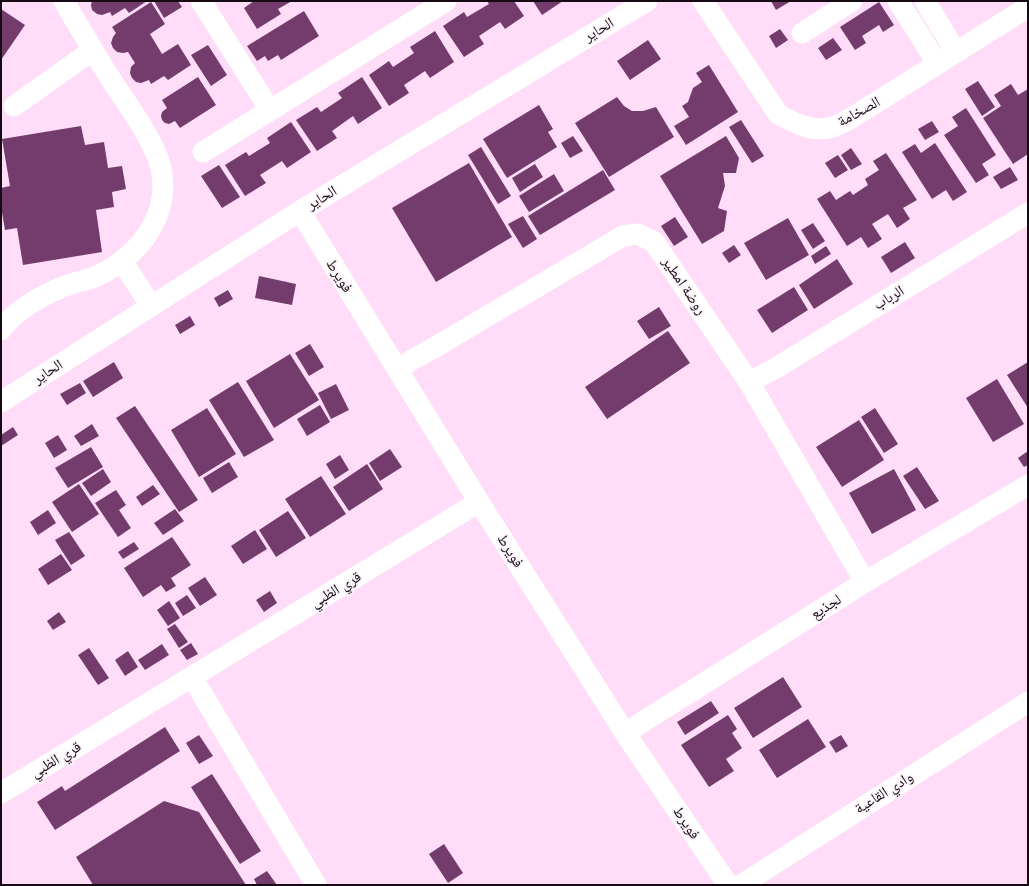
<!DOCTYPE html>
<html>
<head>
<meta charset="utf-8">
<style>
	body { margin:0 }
	#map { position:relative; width:1029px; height:886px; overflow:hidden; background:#ffddf9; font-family:Karla,sans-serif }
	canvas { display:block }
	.frame { position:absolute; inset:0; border:2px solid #150a14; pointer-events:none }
</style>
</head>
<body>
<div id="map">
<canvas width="1029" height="886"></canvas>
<div class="frame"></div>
</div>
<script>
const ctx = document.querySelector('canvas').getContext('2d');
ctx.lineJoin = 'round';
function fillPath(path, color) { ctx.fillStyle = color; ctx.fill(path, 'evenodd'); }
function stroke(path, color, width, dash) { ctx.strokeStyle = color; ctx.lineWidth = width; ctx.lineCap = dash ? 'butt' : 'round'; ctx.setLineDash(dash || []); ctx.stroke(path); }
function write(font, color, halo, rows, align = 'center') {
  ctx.font = font + ' Karla,"Noto Naskh Arabic",sans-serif'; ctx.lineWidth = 4; ctx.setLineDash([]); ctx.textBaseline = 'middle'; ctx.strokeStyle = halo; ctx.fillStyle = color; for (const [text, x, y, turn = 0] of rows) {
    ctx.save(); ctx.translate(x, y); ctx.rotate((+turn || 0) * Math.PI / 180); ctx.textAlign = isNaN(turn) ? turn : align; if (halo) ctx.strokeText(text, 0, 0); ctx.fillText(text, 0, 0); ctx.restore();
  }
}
fillPath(new Path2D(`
	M92,1H147L129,13L125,8L112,16L110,12L102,15L97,14L92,10L91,5Z
	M154,1H178L182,7L164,18Z
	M254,1H292L278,9L281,14L257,29L244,8Z
	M487,1H514L524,16L505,29L500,22L479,36L484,44L464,57L443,26L464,12L467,17L489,4Z
	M533,1H563L542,15Z
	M771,1H791L776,10Z
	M151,2L165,24L150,34L162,54L178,44L191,65L168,80L164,76L151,84L149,80L141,83L136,82L132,78L130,73L131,67L135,63L128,52L123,53L117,52L113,48L111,43L113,37L116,33L112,27Z
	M879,2L894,25L883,32L879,25L862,36L866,43L855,50L840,27Z
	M1,9L25,25L1,60Z
	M304,11L319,36L281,60L278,55L268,61L265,56L257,61L247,46Z
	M780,29L788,40L776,48L769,36Z
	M435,31L454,62L430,78L425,71L404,85L409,93L389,106L369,75L389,61L393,67L414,53L410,47Z
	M833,38L842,50L826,60L818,48Z
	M648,40L661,59L630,80L617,61Z
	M208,45L227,75L211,86L191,55Z
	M709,65L738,112L686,145L674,126L689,117L682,106L688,102L693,88L702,82L696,73Z
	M198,77L216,105L180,128L175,121L169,124L165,123L162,120L161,116L162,112L167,108L162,100Z
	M362,77L382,108L358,124L353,116L332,131L337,138L317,151L296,120L317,107L321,112L342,98L338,93Z
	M978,81L995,107L982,116L965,89Z
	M1011,84L1018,95L1028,89V154L1013,164L983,118L1001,106L994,95Z
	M617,97L624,106L632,111H643L656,107L674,137L609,177L575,123Z
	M539,105L553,129L548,132L557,147L507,178L483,139Z
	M966,108L996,155L982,164L989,175L976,183L944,135L958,126L952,117Z
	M741,120L764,156L752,163L729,127Z
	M932,121L939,132L925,140L918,129Z
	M291,122L311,152L287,168L282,161L260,175L266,183L245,196L225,165L246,152L249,156L270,143L267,138Z
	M81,126L85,145L104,142L108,168L122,166L126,189L112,192L114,207L96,210L102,252L23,265L17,228L5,230L1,207V188L10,186L2,139Z
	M573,136L583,151L570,158L561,143Z
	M726,136L739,158L736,173H723L725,186L718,208L727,211L724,231L702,244L660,176Z
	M935,143L967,192L953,201L946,190L932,199L902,152L915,144L921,153Z
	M481,147L511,196L498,204L468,155Z
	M851,148L862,164L851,170L841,155Z
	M886,153L917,200L903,208L910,219L897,228L888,214L872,224L882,239L868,248L861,237L847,246L817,199L830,191L836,200L850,191L853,195L868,185L865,179L879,170L873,161Z
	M838,155L848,170L835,178L825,163Z
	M469,163L512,237L436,282L392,208Z
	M535,164L543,177L520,192L512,178Z
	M219,165L240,197L222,208L201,176Z
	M1010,167L1018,180L1001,189L993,177Z
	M603,170L615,190L540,235L528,216Z
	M554,174L564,191L529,212L519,196Z
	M523,216L537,239L523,248L508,224Z
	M675,217L688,237L674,246L661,226Z
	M788,218L809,255L766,280L744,243Z
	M813,223L825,241L813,249L801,230Z
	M905,242L915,258L891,273L881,257Z
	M734,245L741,255L729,263L722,253Z
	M826,246L831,254L815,264L811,256Z
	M837,259L853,284L814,309L799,285Z
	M259,276L296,284L292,305L255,298Z
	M794,287L808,310L772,333L757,310Z
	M228,290L233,299L219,307L214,298Z
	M659,307L671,326L649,339L637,321Z
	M190,316L195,325L180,334L175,325Z
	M668,331L690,363L607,419L585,387Z
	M310,344L324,367L309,376L295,353Z
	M290,354L319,400L274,428L246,381Z
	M114,362L123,378L93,397L83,381Z
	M1028,362V408L1007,375Z
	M997,379L1024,424L993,442L966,398Z
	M238,382L274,440L244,457L209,400Z
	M80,383L86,393L67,405L60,394Z
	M336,384L349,410L331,419L318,393Z
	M320,405L330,422L307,436L297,419Z
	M135,406L198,500L179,512L116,418Z
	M207,408L236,454L199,477L171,430Z
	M875,408L898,444L884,453L861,417Z
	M859,420L884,460L842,487L816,447Z
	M92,424L99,436L81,446L74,436Z
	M13,427L18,435L1,446V435Z
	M58,435L67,450L54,458L45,443Z
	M91,447L103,467L68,488L55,468Z
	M390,449L402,467L380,481L369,463Z
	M1028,451V465L1024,467L1018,458Z
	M340,455L349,470L335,479L326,464Z
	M229,462L238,477L212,493L203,478Z
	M367,464L383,489L349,511L333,487Z
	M917,467L939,501L925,509L903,476Z
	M103,469L111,482L91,496L82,483Z
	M894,469L916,510L872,534L849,493Z
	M321,476L346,514L310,537L285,499Z
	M79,484L99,514L72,532L52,502Z
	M153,485L160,494L142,506L136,497Z
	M116,490L126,505L119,510L131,528L118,537L95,503Z
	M175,509L184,521L163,535L154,523Z
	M48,510L56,523L38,535L30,522Z
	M288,511L306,538L276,557L259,530Z
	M255,530L267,549L243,564L231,546Z
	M69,532L85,556L71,565L55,540Z
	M172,537L191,565L171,578L176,586L166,592L161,585L143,597L124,568Z
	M134,542L139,549L123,559L118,552Z
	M61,554L72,570L48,585L38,569Z
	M205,577L217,595L200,606L188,588Z
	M270,591L277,603L264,612L256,600Z
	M187,595L196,608L183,616L175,603Z
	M169,601L180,618L168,626L157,610Z
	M59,612L66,622L53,630L47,621Z
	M175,624L188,642L179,648L167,629Z
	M191,643L198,654L187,660L180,650Z
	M162,644L169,655L145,670L138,660Z
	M89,648L109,678L98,685L78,655Z
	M128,651L138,667L125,676L115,660Z
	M783,677L802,707L753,738L734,708Z
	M711,701L719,713L685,735L677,722Z
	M728,715L737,729L732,733L742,748L726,759L734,771L709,787L681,745Z
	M808,719L826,747L777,778L759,750Z
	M165,727L180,751L55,830L37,802L62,786L65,791Z
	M199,735L213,756L199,764L186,743Z
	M841,735L848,746L836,753L829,742Z
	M212,774L261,851L240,864L191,787Z
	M164,801L199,812L246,885H93L76,857Z
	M444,844L463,873L448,883L429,854Z
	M267,871L277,885H257L254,879Z`), '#733c6c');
stroke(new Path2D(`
	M201,1L270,110
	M703,1L778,114C797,125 818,135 840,124C847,121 854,116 861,112L1028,7
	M898,1L937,63
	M925,1L956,52
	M802,33L852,1
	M14,106L93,50
	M203,152L446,1
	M300,211L479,502L625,733L728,885
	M122,261L151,306
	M1,330C16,309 47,292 71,284C79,281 89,280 97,276C145,254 179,203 155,151C144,126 127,104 112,81C96,55 79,28 64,1
	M398,369L415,358L432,349L623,236L638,234L654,242L749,382L865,582
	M749,382L776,368L1028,213
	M1,402L300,211L647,1
	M192,677L316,885
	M625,733L865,582L1028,485
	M1,793L479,502
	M741,885L1028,702`), '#fff', 21);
write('15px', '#150a14', '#fbf4f9', [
	["الحاير",599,30,-31],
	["الصخامة",859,112,-29],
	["الحاير",322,198,-31],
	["فويرط",339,276,58],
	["روضة امطير",684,286,56],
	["الرباب",889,298,-31],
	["الحاير",48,372,-33],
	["فويرط",510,551,58],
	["قري الظبي",336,590,-31],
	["لجذيع",826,607,-32],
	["قري الظبي",56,760,-31],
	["وادي القاعية",884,793,-32],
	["فويرط",686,823,56]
]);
</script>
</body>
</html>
